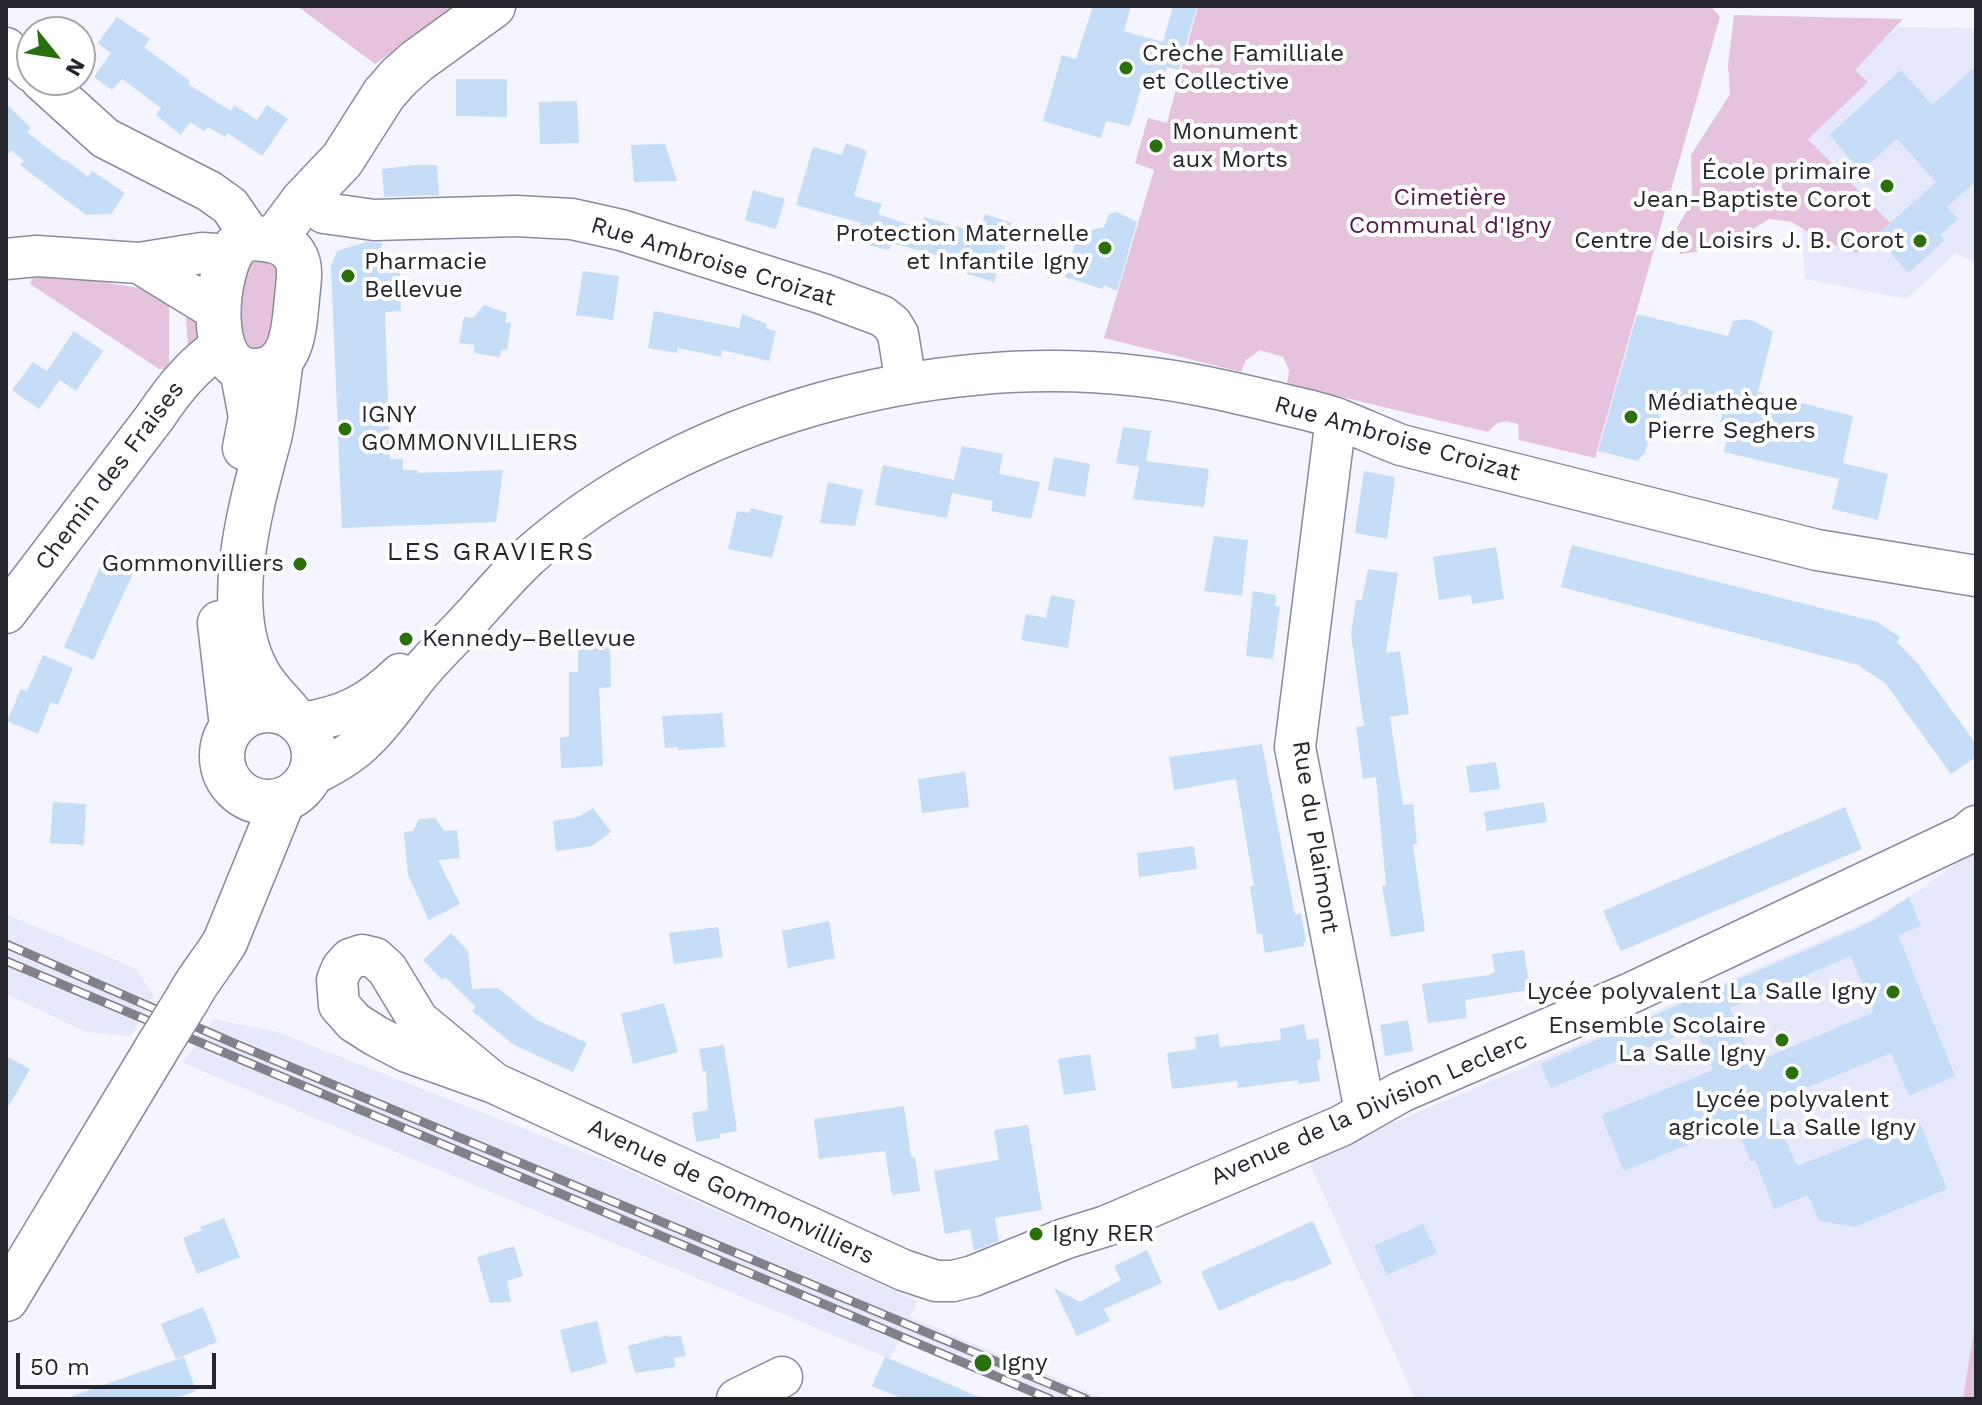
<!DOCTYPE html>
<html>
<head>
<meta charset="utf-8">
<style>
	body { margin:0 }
	#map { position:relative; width:1982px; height:1405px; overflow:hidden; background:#f4f5fe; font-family:"Work Sans",sans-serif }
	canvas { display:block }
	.frame { position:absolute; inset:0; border:8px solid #24252d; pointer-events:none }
	.north { position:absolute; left:16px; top:16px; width:80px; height:80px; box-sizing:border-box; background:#fff; border:2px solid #a7a8ab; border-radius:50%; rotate:120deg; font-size:22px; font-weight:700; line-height:32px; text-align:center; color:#24252d }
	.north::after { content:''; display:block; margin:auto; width:28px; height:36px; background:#2a700e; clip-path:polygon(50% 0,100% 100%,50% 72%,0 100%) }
	.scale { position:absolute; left:16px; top:1353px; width:200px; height:36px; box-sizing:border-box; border:4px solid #24252d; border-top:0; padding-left:10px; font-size:24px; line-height:28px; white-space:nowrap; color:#24252d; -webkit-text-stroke:6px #fff; paint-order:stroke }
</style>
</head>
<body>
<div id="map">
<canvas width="1982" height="1405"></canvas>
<div class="frame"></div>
<div class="north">N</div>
<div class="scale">50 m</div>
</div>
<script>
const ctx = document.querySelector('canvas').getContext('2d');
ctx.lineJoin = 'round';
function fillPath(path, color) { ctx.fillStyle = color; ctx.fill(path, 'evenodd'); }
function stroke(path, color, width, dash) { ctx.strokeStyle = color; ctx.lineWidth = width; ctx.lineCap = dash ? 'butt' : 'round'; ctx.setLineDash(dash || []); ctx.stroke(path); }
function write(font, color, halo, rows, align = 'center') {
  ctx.font = font + ' "Work Sans",sans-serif'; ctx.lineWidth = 8; ctx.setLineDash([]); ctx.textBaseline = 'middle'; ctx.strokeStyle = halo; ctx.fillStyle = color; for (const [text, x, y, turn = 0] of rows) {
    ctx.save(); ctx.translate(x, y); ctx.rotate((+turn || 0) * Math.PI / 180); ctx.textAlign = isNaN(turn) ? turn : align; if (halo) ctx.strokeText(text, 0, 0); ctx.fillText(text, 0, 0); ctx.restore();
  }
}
fillPath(new Path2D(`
	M1898,27L1976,28V264L1956,253L1907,299L1805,279L1794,119Z
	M1976,849V1399H1415L1308,1159L1868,921L1920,890Z
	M6,914L135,968L154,995L131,1036L86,1032L6,994Z
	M214,1019L277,1032L609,1162L917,1301L910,1317L1105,1399H1038L899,1341L890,1359L183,1063Z`), '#e6e9fb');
fillPath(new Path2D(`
	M297,6H460L375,64Z
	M1198,6H1704L1713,9L1720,17L1595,458L1519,440L1518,424C1504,420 1498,420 1488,432L1287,384L1289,370L1283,357L1260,350L1246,360L1241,372L1104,338L1154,170L1135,163L1148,118L1167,123Z
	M1734,15L1903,19L1855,70L1868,82L1808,139L1890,223L1856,253L1821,240L1792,222L1769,219L1720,249L1680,254L1676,229L1692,202L1691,155L1730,94L1728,65Z
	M258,256L276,264L280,276L269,350H241L239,272Z
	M59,275L146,289L169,302V363L165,369H159L30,284L33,278Z
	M188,306C196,319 199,328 198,344L188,348L186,319Z
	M1976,1317V1399H1963Z`), '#e6c3dd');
fillPath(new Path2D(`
	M1093,6H1131L1124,31L1163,42L1173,6H1197L1179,70L1167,67L1162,83L1144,79L1130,126L1106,121L1101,138L1043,121L1062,55L1076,59Z
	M117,17L150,39L144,47L190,81L188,84L231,111L234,105L257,120L267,105L288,119L262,156L228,133L225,137L208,127L204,131L190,122L181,135L156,115L161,108L122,79L112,90L94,77L111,53L98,43Z
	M1976,66V181L1947,207L1958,219L1940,235L1945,240L1908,273L1876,236L1936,182L1897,139L1861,171L1829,135L1901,70L1932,105Z
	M456,79H507V117L456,116Z
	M577,101L579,143L540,144L539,102Z
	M6,104L31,128L27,132L64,161L65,159L88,177L92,171L125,193L111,214L86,215L20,165L24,161L11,150L6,156Z
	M846,143L867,151L854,196L882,204L878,214L921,229L924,217L979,233L985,214L1012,223L994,282L958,271L960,262L892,243L889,250L856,242L861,223L796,205L813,147L842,155Z
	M665,144L677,181L634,182L631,145Z
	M414,165H437L439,195L384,197L382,169Z
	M753,190L785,199L776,229L745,220Z
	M1117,212L1137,222L1117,291L1104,285L1102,289L1065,277L1078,234L1104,227L1109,214Z
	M366,242L382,243L381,261H389L390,271H400L401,311L385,312L390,459H403V470H418V473L503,470L496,522L342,528L331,266L337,251Z
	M583,271L619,276L613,320L576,315Z
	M484,305L507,313L505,322L511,323L507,350H501L500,357L474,353V345L459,343L464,317L473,318Z
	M654,311L739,328L742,314L767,324L766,328L776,331L769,361L722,350L721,357L678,348L677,353L648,348Z
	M1637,314L1728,336L1733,321L1745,319L1754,321L1773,332L1758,392L1853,416L1843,463L1888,474L1878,520L1832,509L1839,479L1724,452L1730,425L1720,422L1723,412L1665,397L1654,438L1649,437L1645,453L1637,461L1598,451Z
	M74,331L103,351L76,391L60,380L39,409L12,390L33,362L47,371Z
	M1123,427L1151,431L1146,461L1209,469L1204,507L1133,499L1139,467L1116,463Z
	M962,446L1003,454L999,474L1040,482L1031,519L991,511L993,501L952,493L947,518L875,505L883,465L954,480Z
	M1054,457L1090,464L1085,497L1048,490Z
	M1364,471L1395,477L1387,539L1355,533Z
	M828,482L863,490L855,526L820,523Z
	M751,508L783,516L772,558L728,549L737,511L749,513Z
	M1214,536L1248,540L1242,596L1204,591Z
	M1572,545L1877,622L1900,637L1897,642L1918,664L1976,744V757L1951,774L1885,683L1858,665L1561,587Z
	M1496,547L1504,599L1472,604L1471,595L1439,600L1433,557Z
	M107,552L136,567L93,660L64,647Z
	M1368,569L1398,573L1386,653L1400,651L1409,714L1390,717L1403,805L1413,804L1417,844H1413L1425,931L1391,937L1382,886L1386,885L1376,777L1363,779L1356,727L1364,726L1351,634L1356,600H1362Z
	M1253,591L1276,595L1275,606L1280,607L1273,659L1246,656Z
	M1051,595L1075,600L1068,648L1021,640L1026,614L1046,618Z
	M610,646L611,687L599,688L603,766L561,768L560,738L569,736V672H578V647Z
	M43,655L73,668L58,705L51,702L38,734L7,721L21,689L27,691Z
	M722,713L725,747L678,750V747L665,748L662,716Z
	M1262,744L1295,915L1301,913L1306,942H1303L1304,946L1265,953L1262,934H1257L1250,886H1254L1236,779L1174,790L1169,757Z
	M1496,762L1500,789L1470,793L1466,766Z
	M965,772L969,807L922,813L918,779Z
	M53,802L86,804L84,845L50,843Z
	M1544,802L1547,822L1487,831L1484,812Z
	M1845,807L1862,849L1621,951L1603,911Z
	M593,808L611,832L592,846L556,851L553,821L578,817Z
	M435,818L444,831L457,830L460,858L438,860L460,904L429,920L408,875L404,832L413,831L419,819Z
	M1194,846L1197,869L1139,877L1137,853Z
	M1909,897L1921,926L1898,935L1955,1076L1909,1096L1891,1053L1770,1103L1797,1166L1918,1118L1947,1189L1855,1227L1819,1221L1808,1195L1774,1209L1755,1160L1751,1162L1736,1125L1624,1171L1601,1115L1713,1070L1696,1028L1551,1088L1540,1064L1860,927L1878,918ZM1851,956L1874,1012L1753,1063L1730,1008Z
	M829,921L835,958L788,968L782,931Z
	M718,927L723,957L674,964L669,933Z
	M451,933L468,951L472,989L498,988L537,1020L587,1043L573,1072L514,1045L472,1011L476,1007L445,977L442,980L423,960Z
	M1524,950L1530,990L1465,1000L1467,1018L1428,1023L1422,984L1489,975L1495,972L1492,954Z
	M664,1003L678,1052L633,1064L621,1014Z
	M1408,1020L1413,1051L1385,1056L1380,1025Z
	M1304,1024L1307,1040L1318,1038L1321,1059L1317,1060L1320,1081L1298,1084V1080L1238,1088L1237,1081L1172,1089L1167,1053L1196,1049L1195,1037L1218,1034L1220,1047L1281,1040L1280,1029Z
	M724,1045L737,1131L720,1134V1138L696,1142L692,1113L708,1110L706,1071H703L699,1049Z
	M1090,1054L1096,1090L1064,1095L1058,1059Z
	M6,1056L30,1069L6,1111Z
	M904,1106L911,1157H915L920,1191L892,1195L885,1151L819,1159L814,1119Z
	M1028,1125L1042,1210L995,1218L999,1241L974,1251L970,1229L945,1234L934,1171L999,1160L994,1130Z
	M224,1218L240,1257L197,1274L183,1238L202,1230L200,1227Z
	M1313,1221L1332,1264L1290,1282L1288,1280L1219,1311L1201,1272Z
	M1423,1224L1437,1253L1387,1275L1374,1246Z
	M514,1246L523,1276L507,1281L511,1302L490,1303L477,1257Z
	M1147,1250L1162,1283L1104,1309L1110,1321L1077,1336L1054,1288L1080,1302L1121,1280L1114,1266Z
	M203,1307L217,1342L176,1359L161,1324Z
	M597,1321L607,1363L571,1373L560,1330Z
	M668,1335L669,1337L681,1336L686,1356L674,1358L675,1367L635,1373L628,1346Z
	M184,1357L196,1391L174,1399H73L72,1396Z
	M885,1357L916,1370L984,1399H903L872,1386Z`), '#c5ddf6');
const minor = new Path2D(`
	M6,48L32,72
	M41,80L105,138L209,191L230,206L252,238
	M324,213L374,220L516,216L572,219L621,230L823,294L882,316L892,324L898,334L906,384
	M6,259L37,256L139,263L202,253L230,255
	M139,263L219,312
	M1336,418L1295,747L1362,1096L1369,1109
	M6,613L155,417C174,389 192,366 221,346
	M302,723C345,716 369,704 400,674
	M311,776C331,765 351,755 367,738C386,720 401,696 418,675C438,651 461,630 481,607C497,589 511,573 528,557C686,417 930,352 1138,376C1185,381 1232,392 1278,403C1297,408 1319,412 1338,419C1359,427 1380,437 1401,445L1817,550L1976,576
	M494,1083L418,1020L387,969L375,958L362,955L350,959L342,968L337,980L339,1005L354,1022L376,1036L407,1052L494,1083L903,1270L936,1281H953L973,1276L1064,1239L1106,1226L1341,1126L1401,1092L1633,992L1965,835L1976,826
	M737,1399L782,1377`);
const major = new Path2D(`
	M252,238C268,239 286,240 295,256C302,267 298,285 297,298C294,327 294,372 252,371C204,370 216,268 236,246C241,241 246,239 252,238Z
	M274,240L303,201L342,160L384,94L399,77L417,61L493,6
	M281,360C277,386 275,413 269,438C251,506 221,607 257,672C265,688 280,701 291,715
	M242,369L251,417L245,448
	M220,623L232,726
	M222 756a46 46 0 1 1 92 0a46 46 0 1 1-92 0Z
	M188,998C199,977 213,962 225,942L283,800
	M6,1299L159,1045`);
stroke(minor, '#888b9f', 43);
stroke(major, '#888b9f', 47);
stroke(minor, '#fff', 40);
stroke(major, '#fff', 44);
const rail = new Path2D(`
	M6,944L238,1045L1086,1399
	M6,961L1050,1399`);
stroke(rail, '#80818a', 9);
stroke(rail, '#fff', 6, [18]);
const majorBridge = new Path2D(`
	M159,1045L188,998`);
stroke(majorBridge, '#888b9f', 47, []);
stroke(majorBridge, '#fff', 44);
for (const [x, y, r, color] of [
	[1126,68,8,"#2a700e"],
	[1156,146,8,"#2a700e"],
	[1887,186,8,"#2a700e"],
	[1920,241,8,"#2a700e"],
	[1105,248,8,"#2a700e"],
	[348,276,8,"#2a700e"],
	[1631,417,8,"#2a700e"],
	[345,429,8,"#2a700e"],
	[300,564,8,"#2a700e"],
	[406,639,8,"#2a700e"],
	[1893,992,8,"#2a700e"],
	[1782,1040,8,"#2a700e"],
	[1792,1073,8,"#2a700e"],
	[1036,1234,8,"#2a700e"],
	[983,1363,10,"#2a700e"]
]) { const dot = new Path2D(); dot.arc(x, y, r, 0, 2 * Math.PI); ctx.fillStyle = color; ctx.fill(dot); stroke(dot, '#fff', 3); }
write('24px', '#24252d', '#fff', [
	["Crèche Familliale",1142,54],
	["et Collective",1142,82],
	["Monument",1172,132],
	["aux Morts",1172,160],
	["École primaire",1871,172,"right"],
	["Jean-Baptiste Corot",1871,200,"right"],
	["Protection Maternelle",1089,234,"right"],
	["et Infantile Igny",1089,262,"right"],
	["Centre de Loisirs J. B. Corot",1904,241,"right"],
	["Pharmacie",364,262],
	["Bellevue",364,290],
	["Médiathèque",1647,403],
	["Pierre Seghers",1647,431],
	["IGNY",361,415],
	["GOMMONVILLIERS",361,443],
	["Gommonvilliers",284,564,"right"],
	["Kennedy–Bellevue",422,639],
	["Lycée polyvalent La Salle Igny",1877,992,"right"],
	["Ensemble Scolaire",1766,1026,"right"],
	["La Salle Igny",1766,1054,"right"],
	["Lycée polyvalent",1792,1100,"center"],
	["agricole La Salle Igny",1792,1128,"center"],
	["Igny RER",1052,1234],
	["Igny",1001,1363]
], 'left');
write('24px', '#4f1846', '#fff', [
	["Cimetière",1450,198],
	["Communal d'Igny",1450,226]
]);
write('24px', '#24252d', '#fff', [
	["Rue Ambroise Croizat",713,262,17],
	["Rue Ambroise Croizat",1397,439,16],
	["Chemin des Fraises",110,476,-53],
	["Rue du Plaimont",1315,837,81],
	["Avenue de la Division Leclerc",1369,1109,-24],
	["Avenue de Gommonvilliers",731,1192,25]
]);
ctx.letterSpacing = '2px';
write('26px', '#24252d', '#fff', [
	["LES GRAVIERS",491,552]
]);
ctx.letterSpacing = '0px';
</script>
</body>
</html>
